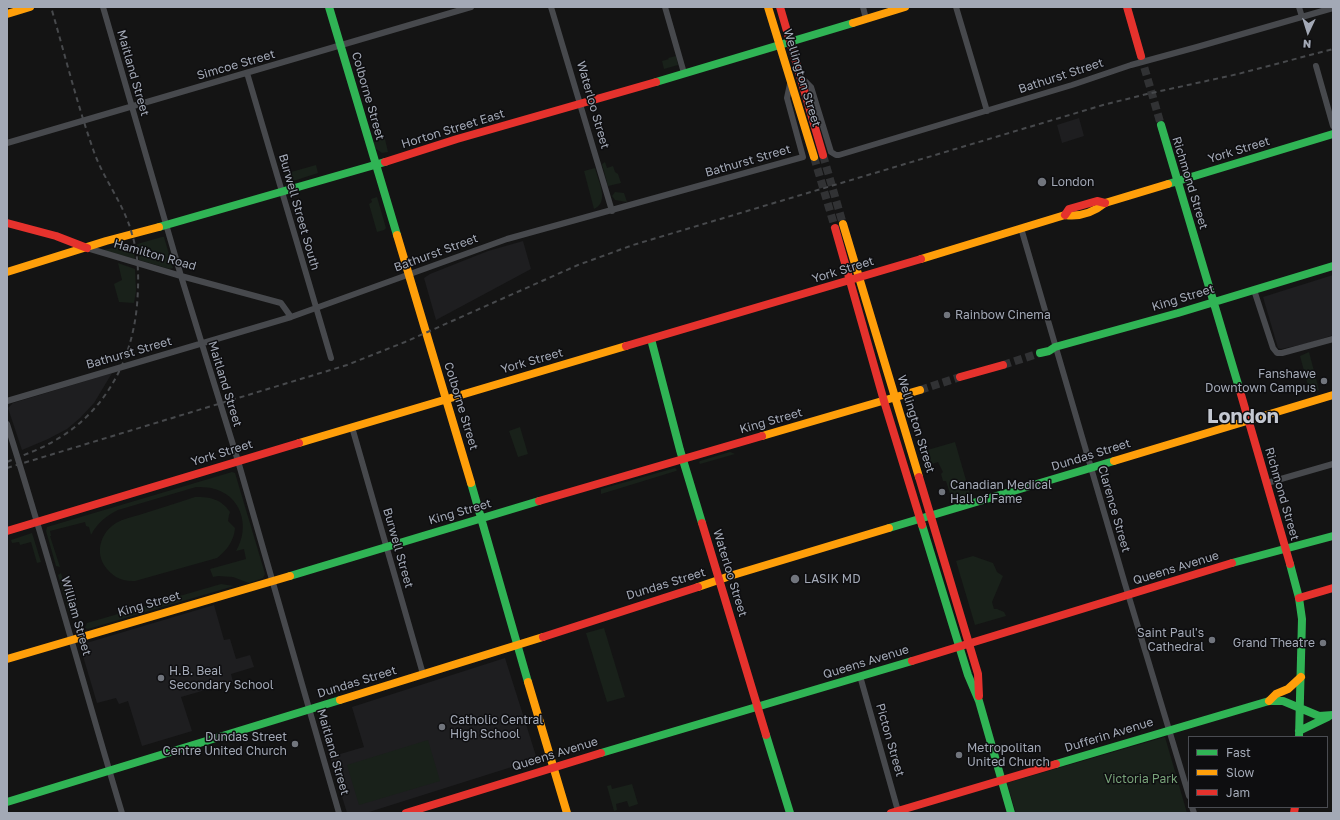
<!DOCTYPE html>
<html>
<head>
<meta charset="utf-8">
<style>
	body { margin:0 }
	#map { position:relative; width:1340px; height:820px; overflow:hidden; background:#141414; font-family:"Golos Text",sans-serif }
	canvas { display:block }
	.frame { position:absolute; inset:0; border:8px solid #a3a9b6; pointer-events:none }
	.legend { position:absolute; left:1188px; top:736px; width:140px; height:72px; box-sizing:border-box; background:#0e0e10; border:1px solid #4a4c52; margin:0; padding:5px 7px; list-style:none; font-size:12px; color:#a3a9b6 }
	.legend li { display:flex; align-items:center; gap:8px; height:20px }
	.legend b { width:20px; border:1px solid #4a4c52 }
	.north { position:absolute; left:1288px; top:12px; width:40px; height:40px; -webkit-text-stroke:3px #0e0e10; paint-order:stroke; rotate:184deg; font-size:11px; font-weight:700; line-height:16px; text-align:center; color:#a3a9b6 }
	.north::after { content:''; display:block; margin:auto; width:14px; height:18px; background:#a3a9b6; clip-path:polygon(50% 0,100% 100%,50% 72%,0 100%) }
</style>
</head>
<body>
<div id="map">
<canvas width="1340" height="820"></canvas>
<div class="frame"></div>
<ul class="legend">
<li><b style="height:5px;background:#30b455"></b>Fast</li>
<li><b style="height:5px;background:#ff9f0a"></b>Slow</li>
<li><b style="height:5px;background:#e5322d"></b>Jam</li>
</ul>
<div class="north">N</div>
</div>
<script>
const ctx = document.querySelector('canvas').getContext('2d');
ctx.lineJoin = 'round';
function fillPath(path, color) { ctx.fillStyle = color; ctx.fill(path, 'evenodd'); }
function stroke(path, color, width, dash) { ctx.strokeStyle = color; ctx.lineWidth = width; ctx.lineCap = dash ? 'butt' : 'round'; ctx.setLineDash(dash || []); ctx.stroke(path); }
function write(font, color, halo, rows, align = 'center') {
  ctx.font = font + ' "Golos Text",sans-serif'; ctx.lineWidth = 3; ctx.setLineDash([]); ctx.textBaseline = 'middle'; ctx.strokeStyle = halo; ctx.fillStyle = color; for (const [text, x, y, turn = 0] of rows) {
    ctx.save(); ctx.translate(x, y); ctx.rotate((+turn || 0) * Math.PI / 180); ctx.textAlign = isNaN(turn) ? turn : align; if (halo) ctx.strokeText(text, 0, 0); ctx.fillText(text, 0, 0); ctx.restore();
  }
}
fillPath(new Path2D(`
	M1079,118L1084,136L1062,143L1057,125Z
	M523,241L531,269L436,320L424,278L430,274L488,251Z
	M1333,275V335L1309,343L1281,349L1278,348L1263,297Z
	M112,373L94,403L80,418L67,429L48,439L22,450L8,408L13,403Z
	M214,605L224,640L230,639L236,659L250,655L254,667L231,674L233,682L181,697L192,731L142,746L128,701L119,704L116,698L97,703L80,646L83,644Z
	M505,658L537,759L366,813H347L330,757L364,747L352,707Z`), '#1e1e20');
fillPath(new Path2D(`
	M676,56L678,65L664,69L662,61L669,59L668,58Z
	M385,139L388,152L382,153L375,148L373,143L378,140Z
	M605,162L607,168L613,166L615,172L618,174L621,183L608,186L602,164Z
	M316,165L318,173L287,183L284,174Z
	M595,168C598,181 610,202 594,209L584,171Z
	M615,192L624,193L627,202L615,200L612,196Z
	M377,197L386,228L384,230L377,232L369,204L372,202L371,199Z
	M162,237H164L173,268L170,269L139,260L137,244Z
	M133,244L135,259L103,250Z
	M118,263L135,269L136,291L134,303L119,302L114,284L122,280Z
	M1309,352L1319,390L1310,393L1300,356Z
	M520,427L528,454L518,457L509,431Z
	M955,442L970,494L952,500L946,481H943L941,474L943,472L938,462L932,464L924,451Z
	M730,452L735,454L700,464L699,462L700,461Z
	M675,468L677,470L676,471L601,494V489Z
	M232,472L235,473L263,567L265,574L263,578L249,583L233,577L218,576L213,577L210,569L246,559L244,549L236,551C251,526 241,494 211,488C206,487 201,487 196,487L118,510C106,516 97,523 91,535L89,527L86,526L85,522L50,531L51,536H50L60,567L56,566L46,531L47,527Z
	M195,497C211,497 221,499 230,512L229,515L228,521L235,528C234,541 227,550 217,558L135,581C122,582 111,576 104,565C95,549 102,532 116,523C123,519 132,517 139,515C158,509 177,503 195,497Z
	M32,533L41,562L37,563L31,542L20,545L19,542L12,543L11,540Z
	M973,556L993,563L997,572L1003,576L992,602L994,609H997L1004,612L1006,616L975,625L956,561Z
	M61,573L69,602L71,603L73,612H69L58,575Z
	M221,584L234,586L88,629L85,628L87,623Z
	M604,628L625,697L607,702L586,633Z
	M1165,737L1187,813H1016L1007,783Z
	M428,740L440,781L359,805L347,765Z
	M632,784L638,804L629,807L627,801L616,804L617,810L614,811L607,786L611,785L612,789Z`), '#19211a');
stroke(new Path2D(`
	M1141,56L1161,125
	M823,155L843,224
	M814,157L835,228
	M1003,365L1040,353
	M920,390L960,377`), '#313234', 8, [8, 4]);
stroke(new Path2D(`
	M103,7L181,276L238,461L339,813
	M551,7L612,211
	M665,7L684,73
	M863,7L866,19
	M956,7L987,111
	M1299,7L1302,17
	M1316,66L1333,126
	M247,73L331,358
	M801,77L811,87L831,152L836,155H839L1072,85L1131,65L1197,47L1333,8
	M7,143L471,7
	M1021,228L1125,584L1189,796
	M87,248L181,276L281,303L291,317
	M1254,290L1273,348L1277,353H1282L1333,339
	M7,401L291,317L507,239L803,157L787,98L790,84
	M7,424C48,553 83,684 122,813
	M352,427L423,674
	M1267,483L1333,464
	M860,676L898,811
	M1192,807L1194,813`), '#47494d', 6);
stroke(new Path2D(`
	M329,7L397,235
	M656,82L853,23
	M1161,125L1240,391
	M1168,184L1333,134
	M159,227L385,162
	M651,339L680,450L702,523
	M1040,353L1049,351L1055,347L1178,313L1333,266
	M471,483L528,682
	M922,525L968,675L979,701L1011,813
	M889,528L1114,461
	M1232,563L1333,536
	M1290,564L1299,598L1302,619L1299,737
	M290,576L539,501
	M1299,731L1328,717
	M766,735L790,813
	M601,753L912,661
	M1056,764L1269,701H1283L1319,716L1333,715
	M7,802L340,700`), '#30b455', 8);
stroke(new Path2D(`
	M768,7L814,157
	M7,14L30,7
	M853,23L905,7
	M843,224L919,477
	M397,235L471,483
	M921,259L1065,215C1080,217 1094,212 1105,203L1168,184
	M7,272L106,241L159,227
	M762,436L920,390
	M299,443L626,346
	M1114,461L1333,395
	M698,587L733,575L889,528
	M7,659L290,576
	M528,682L567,813
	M340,700L543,637
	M1269,701L1276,694L1288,689L1301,677`), '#ff9f0a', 8);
stroke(new Path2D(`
	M780,7L823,155
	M1127,7L1141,56
	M385,162L457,139L656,82
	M1065,215L1069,209L1097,201L1105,203
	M7,223L56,236L87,248
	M835,228L884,401L922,525
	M626,346L921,259
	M960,377L1003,365
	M1240,391L1290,564
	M919,477L978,674L979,696
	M539,501L762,436
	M702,523L766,735
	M7,531L299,443
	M1299,598L1333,588
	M543,637L698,587
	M912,661L1232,563
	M406,813L601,753
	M891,813L1056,764
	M1294,813L1295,807`), '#e5322d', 8);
stroke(new Path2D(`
	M7,462C23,455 39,450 54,441C104,413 132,362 137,305C139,281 139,257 132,234C124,204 104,180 94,152C77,104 65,55 51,7
	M7,468L347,365L405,342L578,265L633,245L1103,105L1147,94L1238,74L1333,49`), '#47494c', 2, [5, 4]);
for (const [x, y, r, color] of [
	[1042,182,5,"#71757d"],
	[947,315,4,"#71757d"],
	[1324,381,4,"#71757d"],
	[942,492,4,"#71757d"],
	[795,579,5,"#71757d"],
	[1212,640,4,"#71757d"],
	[1323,643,4,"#71757d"],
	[161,678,4,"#71757d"],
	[442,727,4,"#71757d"],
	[295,744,4,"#71757d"],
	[959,755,4,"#71757d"]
]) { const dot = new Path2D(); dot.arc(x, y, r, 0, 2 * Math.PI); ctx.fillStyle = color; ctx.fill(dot); stroke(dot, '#0e0e10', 1.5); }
write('12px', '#a3a9b6', '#0e0e10', [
	["Simcoe Street",236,65,-16],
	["Maitland Street",133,73,74],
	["Bathurst Street",1061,76,-18],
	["Wellington Street",802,78,73],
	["Colborne Street",368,96,74],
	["Waterloo Street",593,105,74],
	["Horton Street East",453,129,-17],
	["York Street",1239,150,-17],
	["Bathurst Street",748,161,-16],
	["Richmond Street",1190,183,73],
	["Burwell Street South",299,212,74],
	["Bathurst Street",436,253,-20],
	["Hamilton Road",155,255,16],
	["York Street",843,270,-17],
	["King Street",1183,298,-17],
	["Bathurst Street",129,353,-16],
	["York Street",532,361,-16],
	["Maitland Street",225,384,73],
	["Colborne Street",461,406,73],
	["King Street",771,421,-16],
	["Wellington Street",916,424,73],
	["York Street",222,453,-17],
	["Dundas Street",1091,455,-17],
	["Richmond Street",1282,494,74],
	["Clarence Street",1114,509,74],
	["King Street",460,512,-16],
	["Burwell Street",398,548,74],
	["Queens Avenue",1176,568,-17],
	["Waterloo Street",730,573,73],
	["Dundas Street",666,584,-17],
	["King Street",149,604,-16],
	["William Street",76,616,74],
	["Queens Avenue",866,662,-17],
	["Dundas Street",357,682,-17],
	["Dufferin Avenue",1109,735,-17],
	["Picton Street",890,740,74],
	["Maitland Street",333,752,74],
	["Queens Avenue",555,754,-17]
]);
write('12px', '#a3a9b6', '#0e0e10', [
	["London",1051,182],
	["Rainbow Cinema",955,315],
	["Fanshawe",1316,374,"right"],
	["Downtown Campus",1316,388,"right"],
	["Canadian Medical",950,485],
	["Hall of Fame",950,499],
	["LASIK MD",804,579],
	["Saint Paul's",1204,633,"right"],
	["Cathedral",1204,647,"right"],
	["Grand Theatre",1315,643,"right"],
	["H.B. Beal",169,671],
	["Secondary School",169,685],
	["Catholic Central",450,720],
	["High School",450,734],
	["Dundas Street",287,737,"right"],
	["Centre United Church",287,751,"right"],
	["Metropolitan",967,748],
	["United Church",967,762]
], 'left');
write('12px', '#78a379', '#0e0e10', [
	["Victoria Park",1141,779]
]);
write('bold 20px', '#c4c8d2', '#0e0e10', [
	["London",1243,417]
]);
</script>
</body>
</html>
